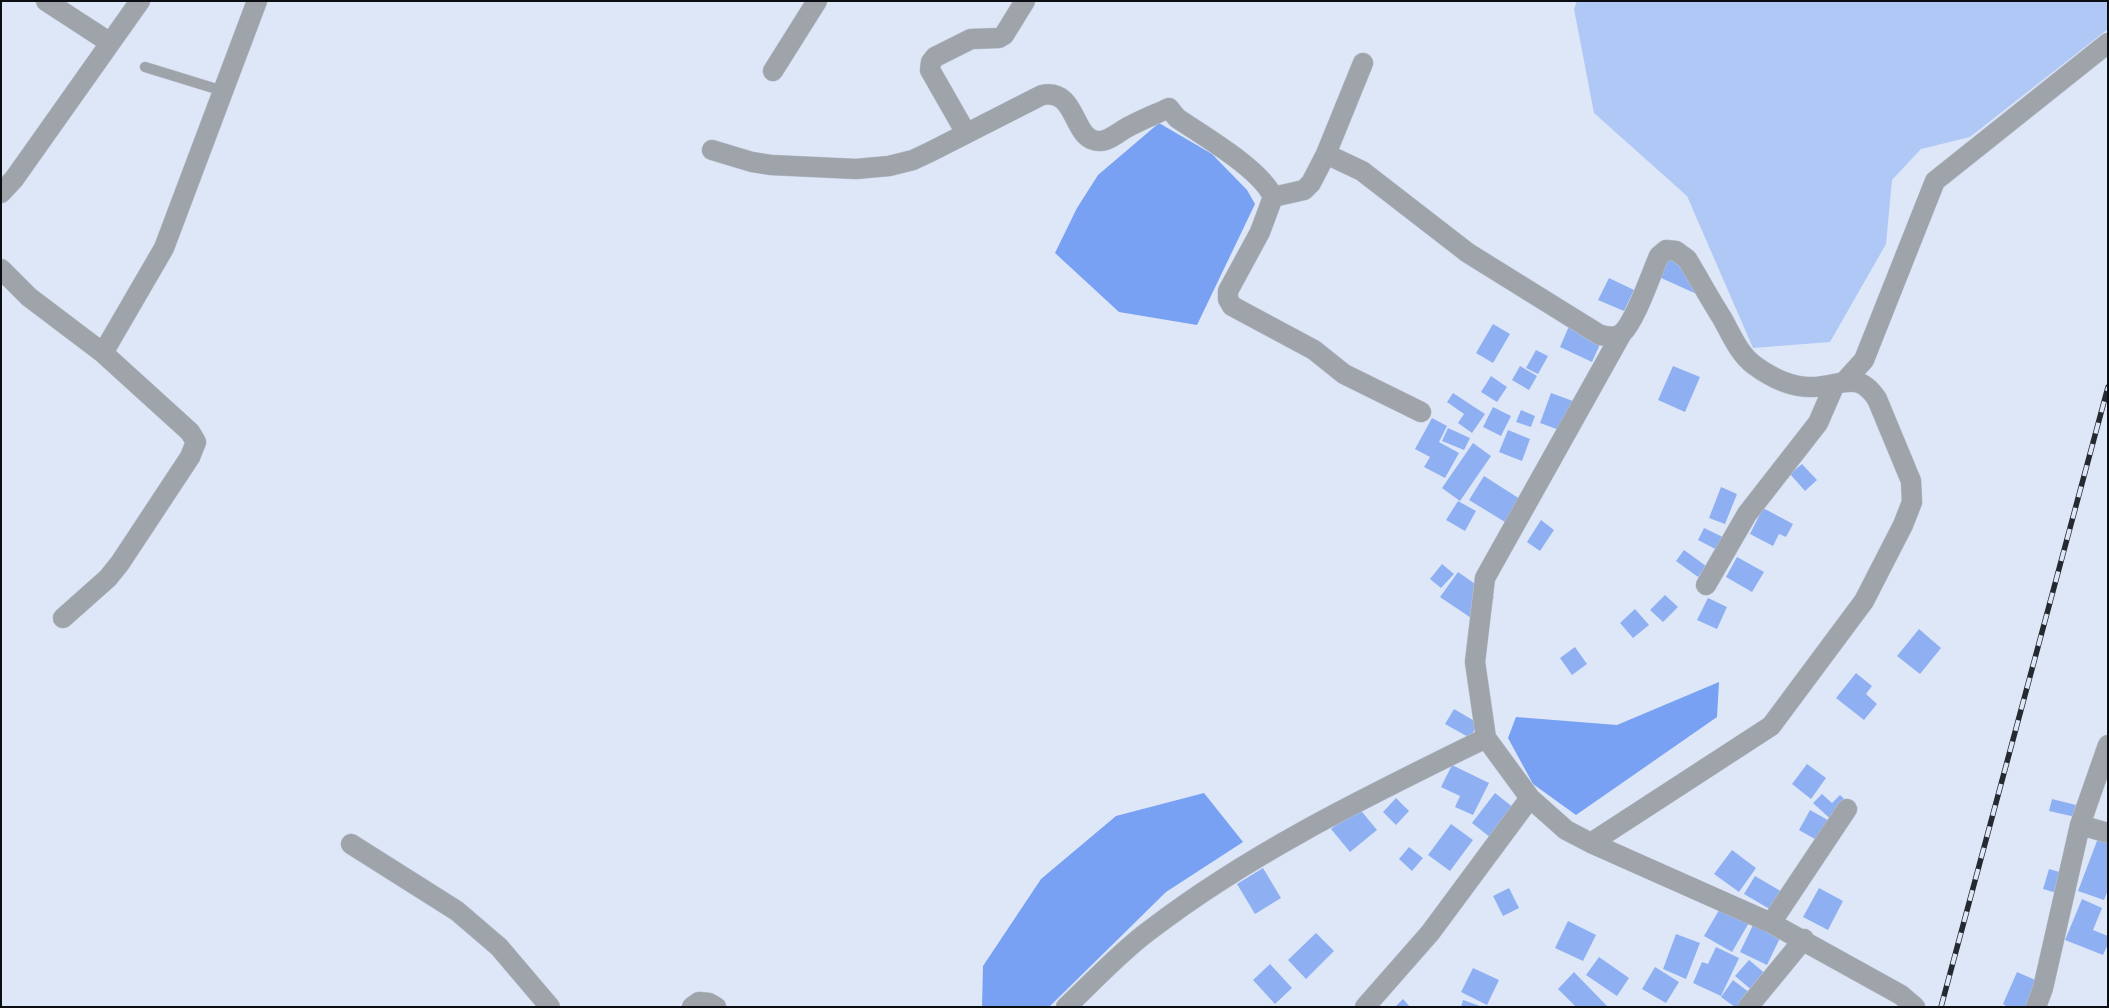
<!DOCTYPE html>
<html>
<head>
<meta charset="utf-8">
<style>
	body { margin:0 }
	#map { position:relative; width:2109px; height:1008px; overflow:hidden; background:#dee7f8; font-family:Georgia,serif }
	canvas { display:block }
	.frame { position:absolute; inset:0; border:2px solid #0b0e13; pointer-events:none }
</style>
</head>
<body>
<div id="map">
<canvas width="2109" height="1008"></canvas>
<div class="frame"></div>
</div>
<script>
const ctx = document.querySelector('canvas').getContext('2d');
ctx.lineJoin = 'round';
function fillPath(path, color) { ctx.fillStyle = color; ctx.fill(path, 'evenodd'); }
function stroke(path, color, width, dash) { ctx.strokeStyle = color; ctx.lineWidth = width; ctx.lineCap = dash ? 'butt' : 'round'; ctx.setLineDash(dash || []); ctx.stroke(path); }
fillPath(new Path2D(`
	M1577,1H2108V29L1970,137L1921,149L1892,180L1886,244L1830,342L1753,348L1687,196L1594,113L1574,9Z`), '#b0c8f5');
fillPath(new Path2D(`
	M1159,123L1212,154L1247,190L1255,204L1197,325L1119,312L1055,253L1077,208L1098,175Z
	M1719,682L1717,717L1576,815L1533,784L1508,738L1516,717L1617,725Z
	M1204,793L1243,842L1166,892L1049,1007H982L983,966L1041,879L1116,816Z`), '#78a0f3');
fillPath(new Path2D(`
	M1671,251L1701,296L1659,277Z
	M1609,278L1634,290L1624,311L1598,300Z
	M1573,317L1606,331L1592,362L1560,347Z
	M1493,324L1510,334L1493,363L1476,353Z
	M1536,350L1548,356L1538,374L1526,368Z
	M1520,366L1537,376L1529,390L1512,380Z
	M1673,366L1700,377L1685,412L1658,400Z
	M1491,376L1507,387L1497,402L1481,392Z
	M1453,393L1485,414L1472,433L1458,423L1464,414L1447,402Z
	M1551,393L1573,401L1562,431L1540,423Z
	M1493,407L1511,416L1501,436L1483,427Z
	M1521,410L1535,416L1531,427L1516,422Z
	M1432,418L1447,426L1439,442L1459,453L1445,478L1424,467L1430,457L1415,449Z
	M1448,428L1470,438L1464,450L1442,441Z
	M1508,430L1530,439L1522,461L1499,452Z
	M1473,443L1491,456L1460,501L1442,488Z
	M1802,464L1817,480L1805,491L1790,474Z
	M1484,476L1520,499L1505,522L1469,500Z
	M1721,487L1737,494L1725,524L1709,518Z
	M1458,501L1476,511L1465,531L1446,520Z
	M1763,508L1793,524L1786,537L1779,534L1773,546L1750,534Z
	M1541,520L1554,530L1540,551L1527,542Z
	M1704,528L1729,540L1723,553L1698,540Z
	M1684,550L1706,566L1698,577L1676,561Z
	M1737,557L1764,572L1752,592L1726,577Z
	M1442,564L1454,574L1441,588L1430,579Z
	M1458,572L1494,597L1477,622L1440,597Z
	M1665,595L1678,607L1663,622L1650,610Z
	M1708,598L1727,607L1717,629L1697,620Z
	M1635,609L1649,625L1633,638L1620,623Z
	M1919,629L1941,648L1920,674L1897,656Z
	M1575,647L1587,664L1572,675L1560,658Z
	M1856,673L1872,686L1866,694L1877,704L1864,720L1836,698Z
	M1454,709L1478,723L1470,738L1445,724Z
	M1807,764L1826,778L1811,799L1792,784Z
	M1452,765L1489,783L1473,815L1455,807L1460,796L1441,787Z
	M1495,793L1514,808L1491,838L1472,823Z
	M1822,794L1832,803L1840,795L1853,807L1837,825L1813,803Z
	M1396,798L1409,811L1396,825L1383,812Z
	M2052,799L2092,809L2089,820L2049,811Z
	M1358,807L1377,830L1350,852L1331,829Z
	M1810,810L1833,823L1822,843L1799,830Z
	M1451,824L1473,840L1450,871L1428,855Z
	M2103,825L2108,827V890L2104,900L2078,891Z
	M1409,847L1423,858L1412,871L1399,859Z
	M1732,850L1756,868L1739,892L1714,874Z
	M1263,868L1281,898L1255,914L1237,884Z
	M2049,869L2073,876L2067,896L2043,889Z
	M1755,876L1784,893L1773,911L1744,894Z
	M1509,888L1519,908L1503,916L1493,896Z
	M1819,888L1843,901L1828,930L1803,917Z
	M2082,899L2102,908L2093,930L2108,936V944L2103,955L2065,940Z
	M1722,905L1750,921L1732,952L1704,936Z
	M1568,921L1596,935L1583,961L1555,948Z
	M1753,925L1780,938L1767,965L1740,952Z
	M1316,933L1334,951L1306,979L1288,960Z
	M1676,934L1700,943L1686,979L1663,969Z
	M1716,947L1739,958L1721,996L1693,983L1702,962L1708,964Z
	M1599,957L1629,978L1617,996L1586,975Z
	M1749,960L1767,975L1753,991L1735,976Z
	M1270,964L1292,988L1275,1004L1253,980Z
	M1655,967L1679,982L1666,1003L1642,989Z
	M1473,968L1499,980L1487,1005L1461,992Z
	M1574,972L1607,1006L1605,1007H1576L1558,989Z
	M2017,972L2040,982L2029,1007H2008L2003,1004Z
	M1733,980L1750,993L1740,1007H1735L1721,997Z
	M1403,999L1410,1007H1395Z
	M1463,1000L1480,1006V1007H1461Z`), '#8eb0f2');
const lane = new Path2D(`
	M145,67L223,91`);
const street = new Path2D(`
	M46,1L109,42
	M773,71L817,1
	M966,133L930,70L931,62L935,57L971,39L999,38L1004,35L1025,1
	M712,150L752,162L771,165L856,169L889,166L913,160L930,152L1042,95C1079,88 1071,142 1100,141C1110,141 1121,130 1130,126C1143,119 1156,114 1169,108L1177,118C1203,136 1261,169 1273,197L1260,232L1228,291V299L1232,306L1314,350L1344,374L1421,412
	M1326,154L1362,171L1468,253L1600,335C1608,336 1615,339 1622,333C1635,322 1651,274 1659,256L1666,250L1676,251L1687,259C1699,279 1710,299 1722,318C1731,334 1739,354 1754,365C1769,376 1790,387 1810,387C1839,388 1857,368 1877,399L1911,481L1912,502L1903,525L1864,601L1771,726L1591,843
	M1,193L14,179L140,1
	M1273,197L1304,190L1311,183L1326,154L1363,63
	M1,269L29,297L103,353L190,432L196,442L190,457L120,563L108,578L63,618
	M1622,333L1485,578L1475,662L1486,738L1530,798L1566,830L1591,843L1771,923L1901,995L1915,1007
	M103,353L164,248L257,1
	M1845,381L1864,360L1935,181L2108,43
	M1706,585L1747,514L1818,423L1835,384
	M2080,825L2108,833
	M351,844L457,911L499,947L550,1007
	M1771,923L1847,809
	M692,1007L699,1002L709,1003L716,1007
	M1066,1007C1094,981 1120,952 1150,930C1253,851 1370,795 1486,738
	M1365,1007L1430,933L1530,798
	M1748,1007L1804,939
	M2036,1007L2043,988L2080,825L2108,745`);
stroke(lane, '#bcc4d3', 11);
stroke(street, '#bcc4d3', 21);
stroke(lane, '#9fa3aa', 10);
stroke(street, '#9fa3aa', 20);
const rail = new Path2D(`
	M1941,1007L2108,387`);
stroke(rail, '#252930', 5.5);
stroke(rail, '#dee7f8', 4, [11]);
</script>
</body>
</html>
